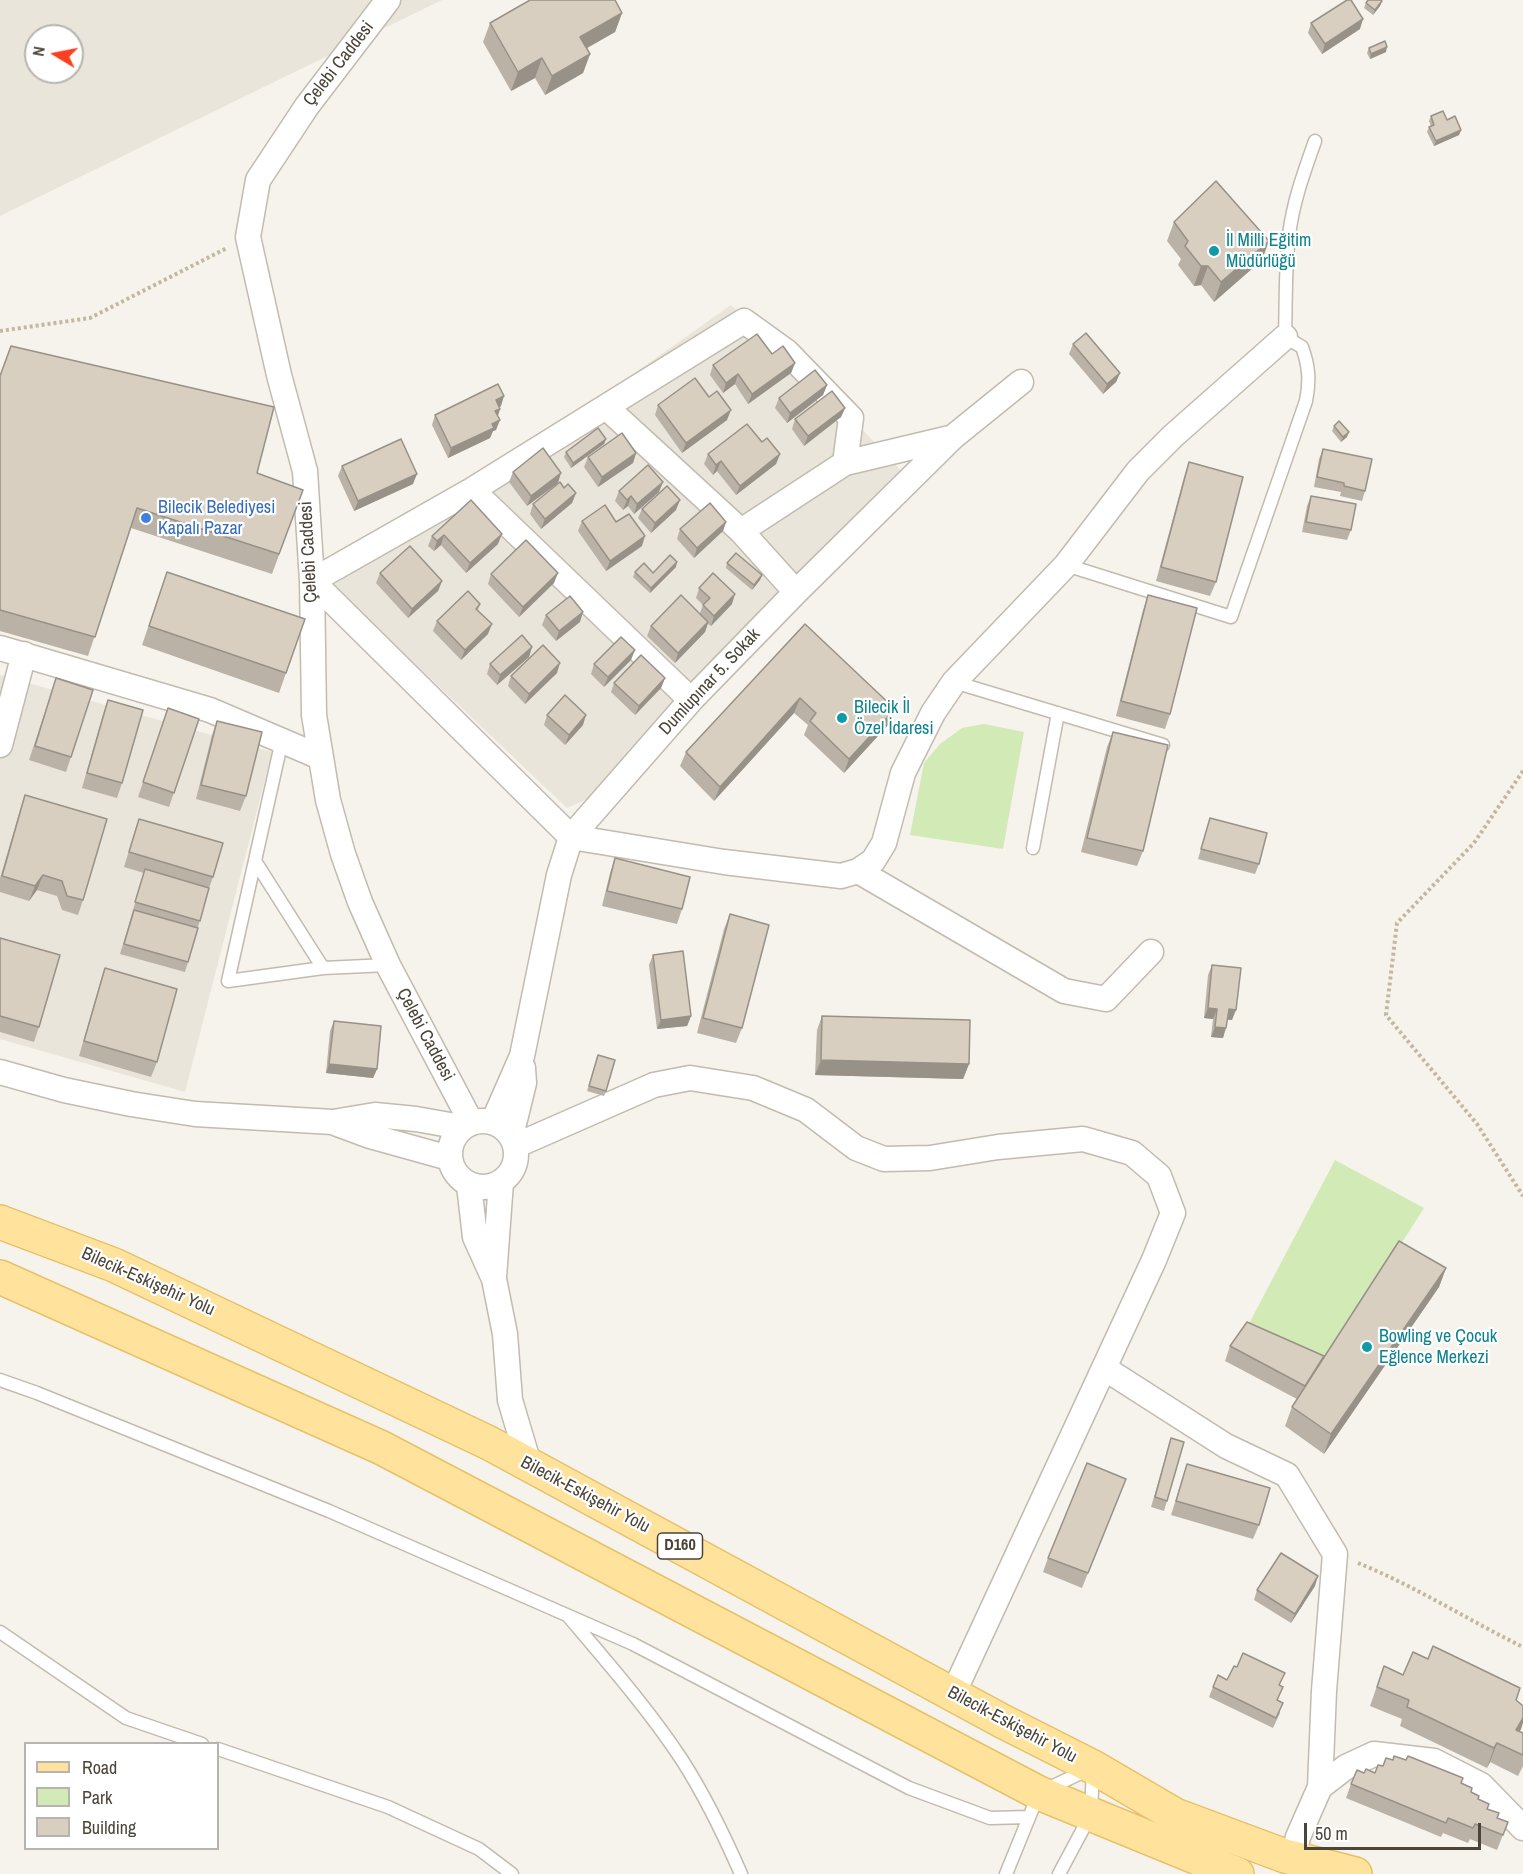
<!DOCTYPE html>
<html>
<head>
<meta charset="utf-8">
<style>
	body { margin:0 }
	#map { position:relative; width:1523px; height:1874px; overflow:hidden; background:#f6f3ec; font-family:"Archivo Narrow",sans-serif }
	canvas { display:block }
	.legend { position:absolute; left:24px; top:1742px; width:195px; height:108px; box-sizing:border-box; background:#fff; border:2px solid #b7b4b0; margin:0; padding:8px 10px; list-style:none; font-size:18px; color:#4b4439 }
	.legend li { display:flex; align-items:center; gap:12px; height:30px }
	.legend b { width:30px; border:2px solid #b7b4b0 }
	.north { position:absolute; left:24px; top:24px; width:60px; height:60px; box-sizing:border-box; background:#fff; border:2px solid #b7b4b0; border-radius:50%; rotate:280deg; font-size:16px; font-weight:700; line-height:24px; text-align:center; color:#4b4439 }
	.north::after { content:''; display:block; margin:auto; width:21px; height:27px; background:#fc3f1d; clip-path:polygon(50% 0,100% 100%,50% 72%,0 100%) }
	.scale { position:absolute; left:1304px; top:1823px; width:177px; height:27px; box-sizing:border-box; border:3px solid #4b4439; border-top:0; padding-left:8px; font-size:18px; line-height:21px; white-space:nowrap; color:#4b4439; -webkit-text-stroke:4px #fff; paint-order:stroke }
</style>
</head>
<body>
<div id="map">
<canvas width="1523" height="1874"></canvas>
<ul class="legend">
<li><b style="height:8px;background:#ffe39c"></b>Road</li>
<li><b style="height:16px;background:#d2eab5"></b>Park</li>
<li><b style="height:16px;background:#d8cfc1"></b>Building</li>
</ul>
<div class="north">N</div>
<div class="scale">50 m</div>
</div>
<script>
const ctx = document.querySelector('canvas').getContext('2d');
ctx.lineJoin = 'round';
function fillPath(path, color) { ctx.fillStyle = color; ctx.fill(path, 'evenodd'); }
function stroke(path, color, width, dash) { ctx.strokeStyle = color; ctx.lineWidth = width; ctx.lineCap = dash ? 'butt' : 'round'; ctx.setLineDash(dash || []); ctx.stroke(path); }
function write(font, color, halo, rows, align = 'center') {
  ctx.font = font + ' "Archivo Narrow",sans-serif'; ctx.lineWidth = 4.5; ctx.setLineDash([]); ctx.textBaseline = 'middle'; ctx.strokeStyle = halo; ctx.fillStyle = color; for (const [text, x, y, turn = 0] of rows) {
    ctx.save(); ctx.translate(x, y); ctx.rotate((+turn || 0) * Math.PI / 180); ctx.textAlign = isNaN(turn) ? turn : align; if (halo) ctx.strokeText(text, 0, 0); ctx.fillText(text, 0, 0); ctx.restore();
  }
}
fillPath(new Path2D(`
	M0,0H442L0,216ZM36,36H72V72H36Z
	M731,305L859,426L909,479L611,789L567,808L333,586Z
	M0,675L272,752L185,1092L0,1039Z`), '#eae5da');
fillPath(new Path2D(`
	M984,724L1024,732L1003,849L910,835L924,763L940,744L962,728Z
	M1335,1160L1424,1208L1320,1371L1242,1337Z`), '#d2eab5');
const service = new Path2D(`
	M1066,565L1231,617L1306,401C1310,381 1309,366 1302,347L1285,337C1286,303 1285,269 1289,235C1293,202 1304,172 1315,141
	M954,682L1163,745
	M282,740L228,981L323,968L388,965
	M1033,848L1058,713
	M255,861L323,968
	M0,1380L37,1393L329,1511L633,1644L909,1788L990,1818L1029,1817
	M569,1617C608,1663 649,1710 682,1760C705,1796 724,1835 741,1874
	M0,1632L126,1718L202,1744
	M218,1749L388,1807L479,1849L512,1874
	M1006,1874L1039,1793L1093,1767L1091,1814L1059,1874`);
const minor = new Path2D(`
	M388,0L307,106L258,180L248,237L279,375L305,471L312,581L314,715L328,800L343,854L360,902L388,965L471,1122
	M607,408L741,531L796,592
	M845,463L851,418L787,352L744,321L472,490L312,581L571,837L724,862L841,876L858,871L873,861L884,843L903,773L933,713L954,682L1066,565L1138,471L1173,436L1285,337
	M472,490L691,700
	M741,531L845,463L950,438
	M0,648L210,710L320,757
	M0,745L24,654
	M858,871L1064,991L1106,999L1151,952
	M0,1072L64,1090L131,1104L195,1114L333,1122L375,1115L416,1119L461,1127
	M450 1154a33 33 0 1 1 66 0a33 33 0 1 1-66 0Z
	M493,1122L522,1056L559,875L571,837L691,700L796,592L953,437L1021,382
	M335,1123L370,1136L449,1158
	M511,1136L524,1083L523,1068
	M515,1146L654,1085L690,1078L753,1088L806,1110L856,1148L884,1159L930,1158L998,1147L1083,1139L1132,1153L1159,1176L1173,1213L1154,1260L953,1694
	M469,1185L475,1237L494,1279L505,1334L510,1400L529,1464
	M494,1277L501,1182
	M1104,1368L1226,1446L1287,1475L1335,1554L1324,1691L1320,1787
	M1293,1858L1298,1837L1320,1787L1346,1767L1374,1754L1434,1761L1481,1785L1523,1828`);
const primary = new Path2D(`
	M0,1222L114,1265L489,1443L1002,1721L1093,1767L1175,1815L1285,1856L1355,1874
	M0,1277L382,1448L1039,1793L1237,1874`);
stroke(service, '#c2bbae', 15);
stroke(minor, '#c2bbae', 27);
stroke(primary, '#e6c16a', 36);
stroke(new Path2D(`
	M0,331L90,318L227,248
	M1523,771L1474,843L1397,923L1386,1015L1477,1124L1523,1196
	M1358,1563C1415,1586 1468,1620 1523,1647`), '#c4b79f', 4, [3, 3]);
stroke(service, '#fff', 12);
stroke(minor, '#fff', 24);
stroke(primary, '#ffe39c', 33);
fillPath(new Path2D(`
	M1382,1L1380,6L1373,15L1364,8L1366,3Z
	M622,13L615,32L587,48L590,54L583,73L545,95L535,78L511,91L483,42L490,23Z
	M1311,23L1360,29L1322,54L1308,33Z
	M1369,48L1386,52L1370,59L1367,53Z
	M1431,116L1447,120L1461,130L1459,135L1434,146L1427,132L1429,127L1431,126L1429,121Z
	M1174,222L1262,260L1214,302L1201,285L1194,286L1178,265L1181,259L1167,241Z
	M1073,344L1120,373L1116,382L1103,394L1069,354Z
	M772,354L795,363L791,373L748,404L735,384L723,393L710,375L713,365Z
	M0,376L303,490L272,574L131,528L88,656L0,631Z
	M827,385L823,395L787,423L775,408L779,398Z
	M709,397L727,420L682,453L655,415L658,405Z
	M501,406L500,407V409L498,416L496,430L493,431L490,438L448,458L432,425L435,415Z
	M845,408L841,417L804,446L792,429L795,419Z
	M1334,426L1347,437L1341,442L1332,431Z
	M606,439L604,444L571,468L564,457L566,452Z
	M762,442L780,454L776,464L736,495L717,471L713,475L704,464L708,454Z
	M1323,449L1365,491L1362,501L1340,496L1341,492L1314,487L1319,459Z
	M636,453L633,463L598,487L584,467L588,457Z
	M1189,462L1216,582L1210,596L1156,581L1184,477Z
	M342,466L413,484L354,511L338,476Z
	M513,472L558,483L527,506L509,482Z
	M564,488L576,493L572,503L541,529L530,514L533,504Z
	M619,491L659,492L634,514L628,506L623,510L615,501Z
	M1311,496L1351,530L1347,540L1302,532L1307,506Z
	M471,500L498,544L466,573L441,545L434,551L428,546L432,536Z
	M642,509L676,510L651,533L638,518Z
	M582,521L616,522L642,546L606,571L578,531Z
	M726,522L723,531L694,558L677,539L680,529Z
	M727,563L762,575L760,580L752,590L726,568Z
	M676,567L650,593L633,577L635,572L653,573Z
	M167,572L305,619L279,693L142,645Z
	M380,573L442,581L438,591L408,618L376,583Z
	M491,574L554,583L519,617L488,584Z
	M699,588L732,604L711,626L708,624L705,632L675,663L647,636L651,626L700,613L703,605L696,598Z
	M1148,595L1170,714L1165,729L1116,716L1143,610Z
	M480,604L478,610L488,634L461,660L433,631L437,621Z
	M546,615L580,622L556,641L542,625Z
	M805,624L889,724L844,773L804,735L808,725L794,713L714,801L680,766L686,752Z
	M532,647L529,657L497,685L487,674L490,664Z
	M631,660L604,687L591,674L594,664Z
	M557,673L525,704L508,686L511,676Z
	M56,678L71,757L66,772L29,760Z
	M665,678L661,688L635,715L611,692L614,683Z
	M108,700L122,783L117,798L82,788L103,714Z
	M168,708L199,719L169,807L138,797Z
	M547,715L583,725L565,745L544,725Z
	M217,721L246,796L240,811L196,799L212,735Z
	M1113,732L1143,851L1137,866L1081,852L1107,747Z
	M25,795L83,900L78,915L62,910L57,896L37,890L29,901L0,892V878L20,810Z
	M1210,818L1259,864L1255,874L1198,859Z
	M139,819L213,877L209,888L188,962L185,972L120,954L144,873L124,867L134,834Z
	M615,858L682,909L677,924L602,906L610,873Z
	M730,914L742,1028L736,1043L697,1033L724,929Z
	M0,938L39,1027L34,1042L0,1032Z
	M653,955L691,1016L687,1026L657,1029L649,965Z
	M1212,965L1232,1020H1227L1223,1038L1211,1037L1213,1019L1204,1018L1208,975Z
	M105,968L157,1062L151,1077L79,1056L100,983Z
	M822,1016L969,1064L963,1079L815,1075L817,1030Z
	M334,1021L377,1069L373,1078L326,1073L330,1031Z
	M598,1055L606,1091L604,1096L587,1091Z
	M1446,1268L1439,1287L1324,1454L1285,1426L1292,1407L1297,1399L1225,1361L1230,1346L1324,1356Z
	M1171,1438L1167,1501L1164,1511L1151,1507Z
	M1187,1464L1259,1525L1253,1539L1171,1515Z
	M1120,1494L1082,1588L1043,1572L1048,1558Z
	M1315,1586L1291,1623L1254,1600L1257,1590Z
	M1384,1666L1403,1675L1516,1700L1521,1729L1519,1732L1523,1733V1766L1518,1776L1490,1762L1487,1768L1400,1726L1402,1719L1370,1706Z
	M1227,1680L1280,1686L1278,1700L1280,1713L1273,1728L1209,1697L1213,1687Z
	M1383,1766L1461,1783L1497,1818L1508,1822L1497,1850L1470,1839L1468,1843L1443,1833L1441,1837L1346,1798L1351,1784L1364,1773H1375Z`), '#bab2a6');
fillPath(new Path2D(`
	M1382,1L1380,6L1373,15L1375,10Z
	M622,13L615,32L573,56L580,37Z
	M1363,19L1360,29L1322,54L1325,44Z
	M1387,47L1386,52L1370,59L1371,54Z
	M590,54L583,73L545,95L552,76Z
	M542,58L535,78L511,91L518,72Z
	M1461,130L1459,135L1434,146L1436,141Z
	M1269,241L1262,260L1214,302L1221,282Z
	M1201,266H1208L1201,285L1194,286Z
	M795,363L791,373L748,404L752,394Z
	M1120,373L1116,382L1103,394L1107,384Z
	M738,374L735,384L723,393L726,383Z
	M827,385L823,395L787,423L790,413Z
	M504,396L501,406L493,410L496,400Z
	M845,408L841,417L804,446L808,436Z
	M500,409L497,418L495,411Z
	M731,410L727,420L682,453L686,443Z
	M500,420L496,430L493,431L490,438L448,458L451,448Z
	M1349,432L1347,437L1341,442L1343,437Z
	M606,439L604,444L571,468L573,463Z
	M636,453L633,463L598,487L602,477Z
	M780,454L776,464L736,495L740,486Z
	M721,461L717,471L713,475L716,465Z
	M561,473L558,483L527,506L531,496Z
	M417,474L413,484L354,511L358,501Z
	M663,482L659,492L634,514L637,504Z
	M576,493L572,503L541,529L545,519Z
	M631,496L628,506L623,510L627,500Z
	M680,500L676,510L651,533L655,523Z
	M726,522L723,531L694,558L697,548Z
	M502,534L498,544L466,573L470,563Z
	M444,535L441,545L434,551L437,541Z
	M645,536L642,546L606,571L610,561Z
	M677,562L676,567L650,593L651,588Z
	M558,573L554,583L519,617L523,607Z
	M762,575L760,580L752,590L754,585Z
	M442,581L438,591L408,618L412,609Z
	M735,594L732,604L711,626L714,616Z
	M583,612L580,622L556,641L559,631Z
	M708,622L705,632L675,663L678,653Z
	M492,624L488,634L461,660L465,650Z
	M532,647L529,657L497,685L500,675Z
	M635,650L631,660L604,687L608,677Z
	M560,663L557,673L525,704L529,694Z
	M665,678L661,688L635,715L639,706Z
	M800,698L794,713L714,801L720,787Z
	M895,709L889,724L844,773L849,759Z
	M586,715L583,725L565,745L569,735Z
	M43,875L37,890L29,901L35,886Z
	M1208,1008L1217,1009L1213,1019L1204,1018Z
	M1229,1009L1236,1010L1232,1020L1225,1019Z
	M691,1016L687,1026L657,1029L661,1020Z
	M1215,1027L1226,1028L1223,1038L1211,1037Z
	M821,1060L969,1064L963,1079L815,1075Z
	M329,1064L377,1069L373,1078L326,1073Z
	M1446,1268L1439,1287L1324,1454L1331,1434Z
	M1318,1576L1315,1586L1291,1623L1295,1614Z
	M1523,1718V1723L1521,1729L1509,1750L1516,1730Z
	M1497,1743L1490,1762L1487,1768L1494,1748Z`), '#979187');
const building = new Path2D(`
	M530,0H615L622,13L580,37L590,54L552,76L542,58L518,72L490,23Z
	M1347,0H1351L1363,19L1325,44L1311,23Z
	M1368,0H1381L1382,1L1375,10L1366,3Z
	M1385,41L1387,47L1371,54L1369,48Z
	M1443,111L1447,120L1455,116L1461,130L1436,141L1429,127L1434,125L1431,116Z
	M1216,181L1269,241L1221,282L1208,266H1201L1185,246L1188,241L1174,222Z
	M1086,333L1120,373L1107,384L1073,344Z
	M757,334L772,354L783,346L795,363L752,394L738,374L726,383L713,365Z
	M11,346L274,407L257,473L303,490L279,554L137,508L95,637L0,610V376Z
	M815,370L827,385L790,413L779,398Z
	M695,378L709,397L717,391L731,410L686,443L658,405Z
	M498,384L504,396L496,400L500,409L495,411L500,420L492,424L494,428L451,448L435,415Z
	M832,391L845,408L808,436L795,419Z
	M1339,421L1349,432L1343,437L1334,426Z
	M747,424L762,442L767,438L780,454L740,486L721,461L716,465L708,454Z
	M598,428L606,439L573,463L566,452Z
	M622,433L636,453L602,477L588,457Z
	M401,439L417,474L358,501L342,466Z
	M543,448L561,473L531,496L513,472Z
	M1323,449L1372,459L1365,491L1344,486V483L1317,477Z
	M1189,462L1243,477L1216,582L1161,567Z
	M648,465L663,482L637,504L631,496L627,500L619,491Z
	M560,482L564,488L568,484L576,493L545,519L533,504Z
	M667,486L680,500L655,523L642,509Z
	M1311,496L1356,504L1351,530L1306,522Z
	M471,500L502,534L470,563L444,535L437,541L432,536Z
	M710,503L726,522L697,548L680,529Z
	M605,505L616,522L629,514L645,536L610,561L582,521Z
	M526,540L558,573L523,607L491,574Z
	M410,546L442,581L412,609L380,573Z
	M736,553L762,575L754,585L727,563Z
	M670,555L677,562L651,588L635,572L644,563L653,573Z
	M167,572L305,619L286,673L149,626Z
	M713,573L735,594L714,616L703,605L710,598L699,588Z
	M468,591L480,604L476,609L492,624L465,650L437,621Z
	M681,595L708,622L678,653L651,626Z
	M1148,595L1197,608L1170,714L1121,701Z
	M570,596L583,612L559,631L546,615Z
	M805,624L895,709L849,759L810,721L816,713L800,698L720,787L686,752Z
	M522,635L532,647L500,675L490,664Z
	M621,637L635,650L608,677L594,664Z
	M543,645L560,663L529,694L511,676Z
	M641,655L665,678L639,706L614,683Z
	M56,678L93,690L71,757L35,746Z
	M565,695L586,715L569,735L547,715Z
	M108,700L143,710L122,783L87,773Z
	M168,708L199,719L174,793L143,782Z
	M217,721L262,732L246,796L201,785Z
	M1113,732L1168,745L1143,851L1087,838Z
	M25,795L107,819L83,900L67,896L62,881L43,875L35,886L2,876Z
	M1210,818L1267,833L1259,864L1201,849Z
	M139,819L223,843L213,877L129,852Z
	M615,858L690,877L682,909L607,891Z
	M145,869L209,888L200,921L135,902Z
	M134,910L198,928L188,962L124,944Z
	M730,914L769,925L742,1028L703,1018Z
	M0,938L60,955L39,1027L0,1016Z
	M683,951L691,1016L661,1020L653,955Z
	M1212,965L1241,968L1236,1010L1229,1009L1226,1028L1215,1027L1217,1009L1208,1008Z
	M105,968L177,989L157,1062L84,1041Z
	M822,1016L970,1020L969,1064L821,1060Z
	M334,1021L381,1026L377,1069L329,1064Z
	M598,1055L615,1060L606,1091L589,1086Z
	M1399,1241L1446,1268L1331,1434L1292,1407Z
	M1247,1322L1324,1356L1305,1386L1230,1346Z
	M1171,1438L1184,1442L1167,1501L1155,1497Z
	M1087,1463L1126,1479L1088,1573L1048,1558Z
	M1187,1464L1270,1488L1259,1525L1176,1501Z
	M1281,1553L1318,1576L1295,1614L1257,1590Z
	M1433,1646L1520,1688L1516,1700L1523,1706V1718L1516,1730L1523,1733V1755L1497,1743L1494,1748L1407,1707L1409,1700L1377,1687L1384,1666L1403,1675L1413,1652L1428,1659Z
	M1243,1653L1285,1673L1279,1685L1283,1687L1277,1700L1283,1703L1276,1718L1213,1687L1218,1675L1227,1680L1234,1666L1237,1667Z
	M1394,1756L1406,1760L1408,1756L1463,1778L1461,1783L1472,1788L1471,1792L1479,1796L1478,1799L1489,1804L1487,1809L1499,1813L1497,1818L1508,1822L1503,1835L1475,1824L1473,1828L1448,1818L1446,1823L1351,1784L1357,1770L1364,1773L1366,1769L1375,1773L1378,1765L1383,1766L1386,1758L1393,1760Z`);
fillPath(building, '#d8cfc1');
stroke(building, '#979187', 1.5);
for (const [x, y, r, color] of [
	[1214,251,6,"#0f9aa8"],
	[146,518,6,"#3f7fe0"],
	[842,718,6,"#0f9aa8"],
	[1367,1347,6,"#0f9aa8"]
]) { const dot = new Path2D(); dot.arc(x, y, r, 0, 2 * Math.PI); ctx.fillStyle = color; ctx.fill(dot); stroke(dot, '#fff', 2); }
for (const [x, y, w] of [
	[680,1546,45]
]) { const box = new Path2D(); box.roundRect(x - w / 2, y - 13, w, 26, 4.5); ctx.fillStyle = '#fff'; ctx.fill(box); stroke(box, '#4b4439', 1.5); }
write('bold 16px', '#4b4439', null, [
	["D160",680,1546]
]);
write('18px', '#4b4439', '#fff', [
	["Çelebi Caddesi",339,64,-52],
	["Çelebi Caddesi",309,552,-93],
	["Dumlupınar 5. Sokak",710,682,-47],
	["Çelebi Caddesi",425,1035,62],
	["Bilecik-Eskişehir Yolu",148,1282,24],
	["Bilecik-Eskişehir Yolu",585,1495,28],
	["Bilecik-Eskişehir Yolu",1012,1725,28]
]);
write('18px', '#0d838f', '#fff', [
	["İl Milli Eğitim",1226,241],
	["Müdürlüğü",1226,262],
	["Bilecik İl",854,708],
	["Özel İdaresi",854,729],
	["Bowling ve Çocuk",1379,1337],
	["Eğlence Merkezi",1379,1358]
], 'left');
write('18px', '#366cbe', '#fff', [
	["Bilecik Belediyesi",158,508],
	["Kapalı Pazar",158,529]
], 'left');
</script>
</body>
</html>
